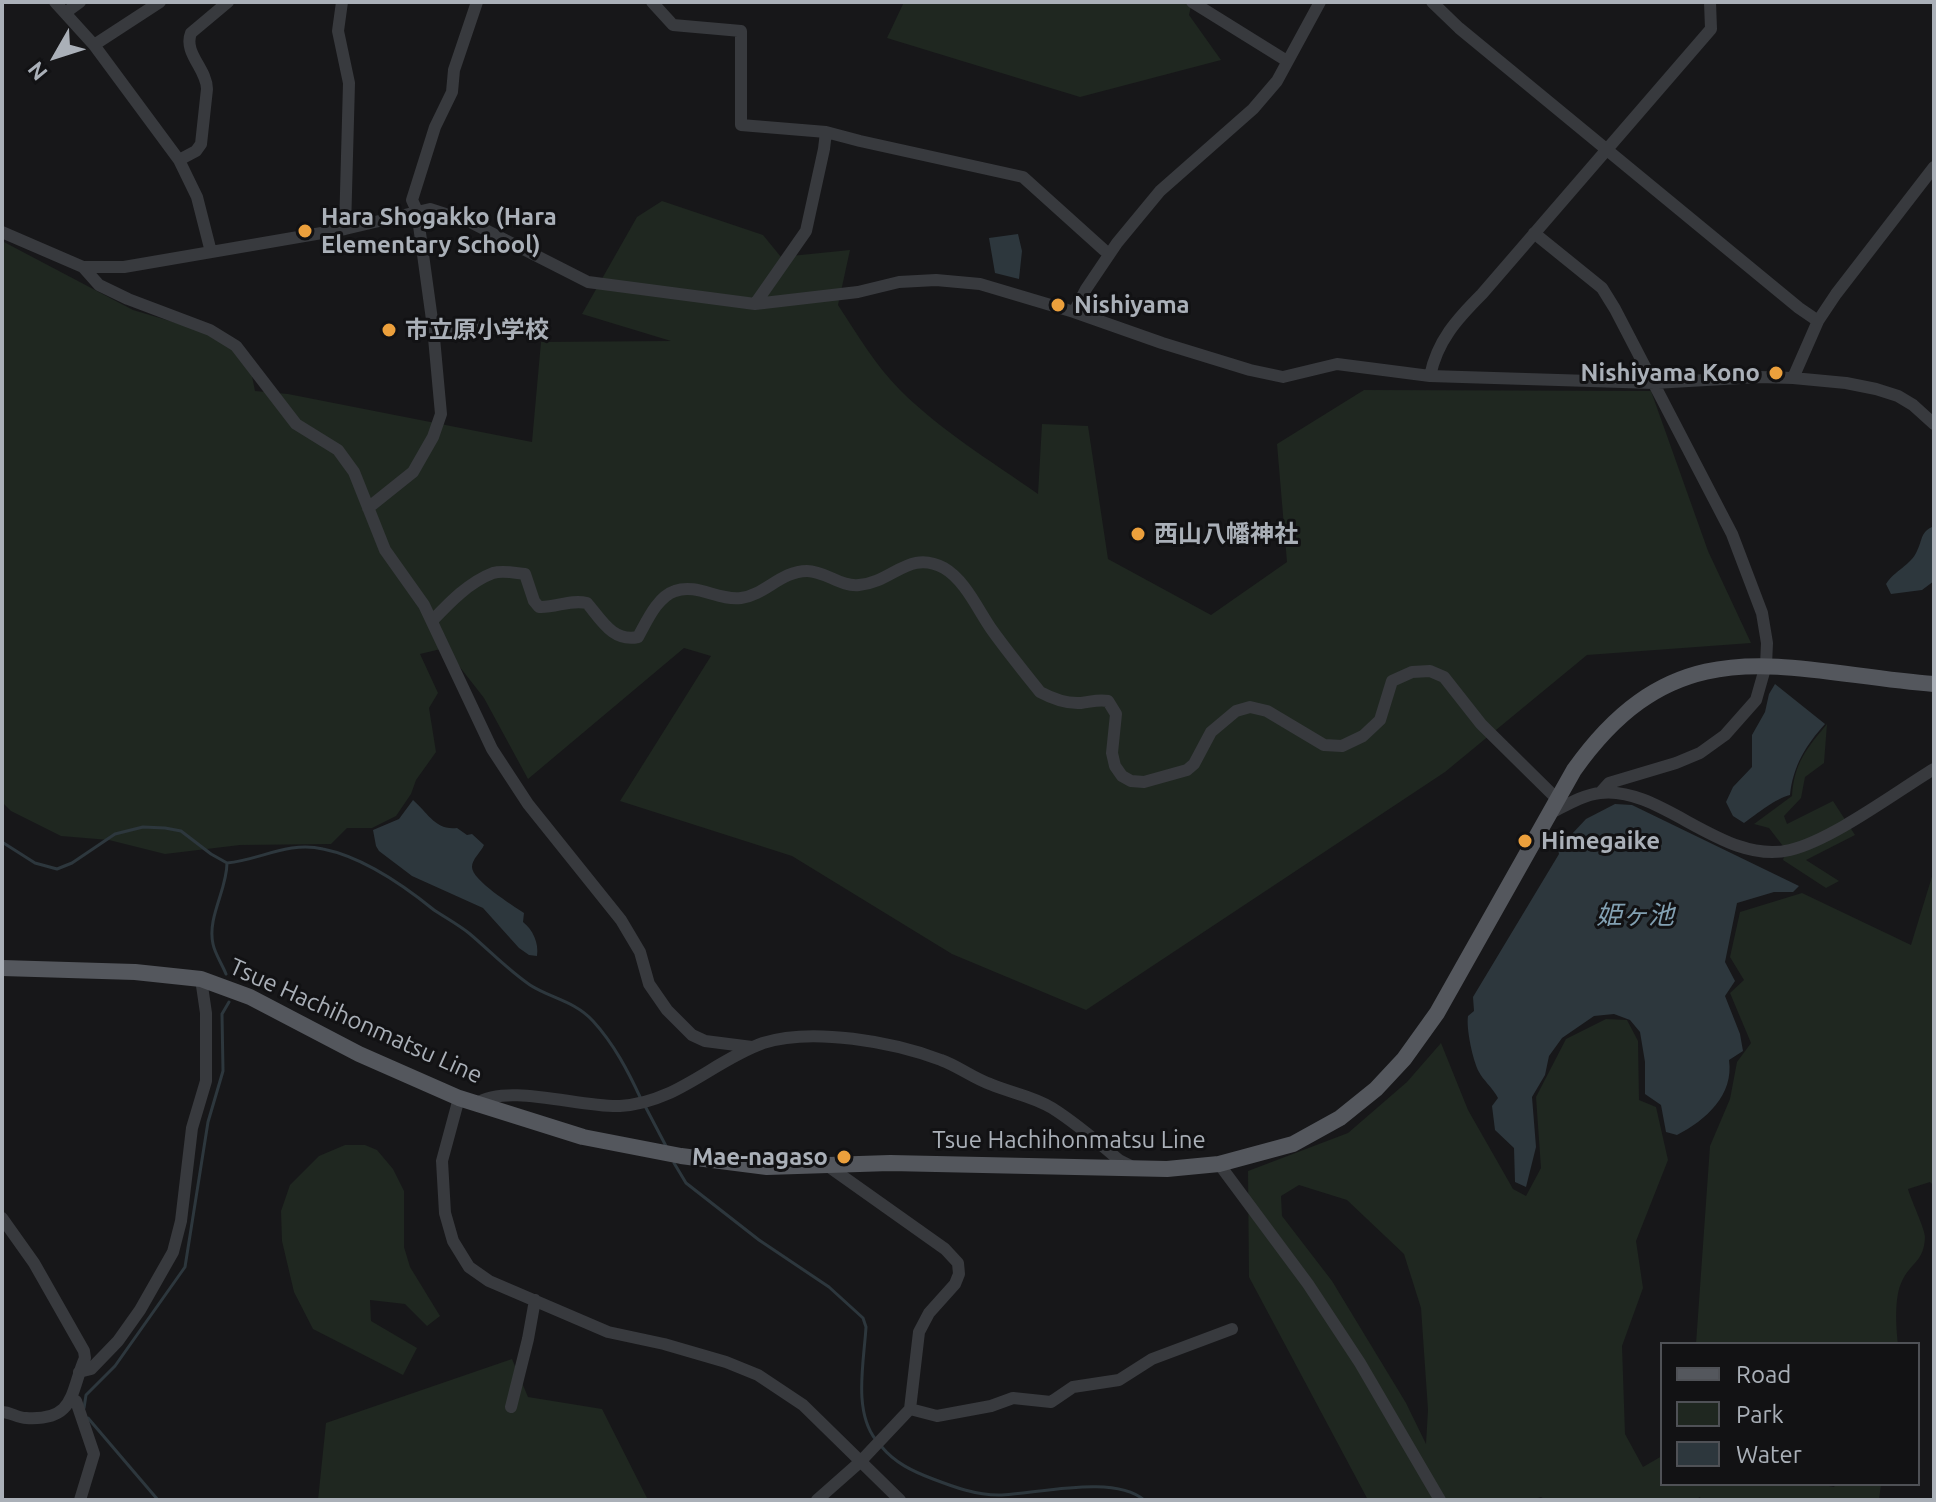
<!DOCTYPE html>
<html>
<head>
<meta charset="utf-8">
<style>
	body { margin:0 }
	#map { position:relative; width:1936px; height:1502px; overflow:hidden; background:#171719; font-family:Ubuntu,sans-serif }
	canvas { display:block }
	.frame { position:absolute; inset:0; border:4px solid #aab0b8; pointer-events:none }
	.legend { position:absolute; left:1660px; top:1342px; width:260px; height:144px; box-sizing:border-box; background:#121214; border:2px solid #4f5156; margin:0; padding:10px 14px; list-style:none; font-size:24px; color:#aab0b8 }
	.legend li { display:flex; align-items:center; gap:16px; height:40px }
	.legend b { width:40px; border:2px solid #4f5156 }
	.north { position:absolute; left:16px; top:16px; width:80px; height:80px; -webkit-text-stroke:6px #121214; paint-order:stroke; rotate:231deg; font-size:22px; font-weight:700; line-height:32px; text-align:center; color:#aab0b8 }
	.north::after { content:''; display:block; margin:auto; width:28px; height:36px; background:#aab0b8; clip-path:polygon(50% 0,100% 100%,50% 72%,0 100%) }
</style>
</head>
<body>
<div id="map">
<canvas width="1936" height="1502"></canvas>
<div class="frame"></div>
<ul class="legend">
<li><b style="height:10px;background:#54575d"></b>Road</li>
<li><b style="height:22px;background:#1f2720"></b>Park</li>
<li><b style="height:22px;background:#2d373d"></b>Water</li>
</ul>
<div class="north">N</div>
</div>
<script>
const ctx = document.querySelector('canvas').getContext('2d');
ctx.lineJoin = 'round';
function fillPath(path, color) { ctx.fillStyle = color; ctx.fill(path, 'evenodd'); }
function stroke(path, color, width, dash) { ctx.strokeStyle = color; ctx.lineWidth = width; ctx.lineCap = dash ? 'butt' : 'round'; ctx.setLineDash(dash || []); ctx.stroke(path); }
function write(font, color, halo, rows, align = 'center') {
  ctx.font = font + ' Ubuntu,"Noto Sans JP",sans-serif'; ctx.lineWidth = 6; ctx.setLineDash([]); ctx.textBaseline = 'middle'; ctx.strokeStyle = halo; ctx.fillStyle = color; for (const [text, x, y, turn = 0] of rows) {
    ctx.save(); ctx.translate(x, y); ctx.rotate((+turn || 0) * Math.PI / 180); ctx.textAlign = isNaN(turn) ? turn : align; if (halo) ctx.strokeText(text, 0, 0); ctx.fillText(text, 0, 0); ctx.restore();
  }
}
fillPath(new Path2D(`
	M904,2H1192L1189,15L1221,60L1080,97L887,38Z
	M662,201L763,235L781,257L850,250L838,305C857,334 875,365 900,390C940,430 991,461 1038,494L1042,424L1088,426L1108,559L1211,615L1287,562L1277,444L1364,390L1651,391L1708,551L1751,643L1587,655L1445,772L1086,1010L952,954L792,856L620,801L711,656L684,648L528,779L484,698L445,648L420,654L438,693L429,708L436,752L416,780L411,794L396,816L372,828H347L331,844L240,845L165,854L109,840L61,836L11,811L2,802V241L133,310L217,335L249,361L255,391L288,394L532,442L541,342L671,341L582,314L637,217Z
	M1827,724L1824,763L1805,777L1801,798L1784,816L1787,824L1833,801L1855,835L1806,860L1839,881L1826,888L1783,860L1786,850L1769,828L1754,824L1792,796C1794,763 1807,748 1827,724Z
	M1934,870V1186L1930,1182L1908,1189C1911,1200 1925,1229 1925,1237C1924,1262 1911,1262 1902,1281C1894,1297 1896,1327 1898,1344H1696L1710,1146L1730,1099L1737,1062L1751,1043L1730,993L1744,980L1730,957L1740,912L1802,893L1911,945Z
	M1606,1019L1627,1020L1638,1041L1639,1100L1656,1107L1668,1160L1636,1241L1643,1288L1622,1346L1625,1434L1643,1467L1662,1456V1484H1818L1834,1487L1836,1484H1881L1879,1500H1701L1700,1497L1694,1500H1546L1541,1497L1531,1500H1368L1249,1277L1248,1171L1348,1133L1407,1082L1441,1043L1468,1110L1513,1189L1526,1196L1541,1168L1536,1097L1566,1039ZM1299,1185L1347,1200L1404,1254L1421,1308L1428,1410L1426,1444L1406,1403L1332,1281L1282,1216L1281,1196Z
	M345,1145H365L377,1150L393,1169L404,1191V1247L410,1267L440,1316L427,1326L405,1304L370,1300L371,1321L417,1348L403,1375L313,1329L294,1292L282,1241L281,1211L290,1185L319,1156Z
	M512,1359L528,1397L602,1409L648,1500H318L326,1423Z`), '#1f2720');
fillPath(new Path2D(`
	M1018,234L1022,251L1019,279L995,273L989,238Z
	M1934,526V581L1922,590L1891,594L1886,584C1894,571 1911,565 1917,551C1923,539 1920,532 1934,526Z
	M1775,684L1825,724C1806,745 1793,766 1790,795C1776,798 1757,814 1744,823L1733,816L1726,802L1733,787L1752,767V735L1765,712L1769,694Z
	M413,800C427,812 436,831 457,828L467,835L472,834L484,845C481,852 472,859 472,867C472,880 512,905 524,913L523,922C533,930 539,943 537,956L529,955L519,948L483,908L412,876L379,851L376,846L373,830L399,819Z
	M1615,804L1632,805L1799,886L1793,892H1774L1737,903L1725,962L1735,981L1725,996L1740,1034L1743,1051L1729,1060C1734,1095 1706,1120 1677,1135L1666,1132L1661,1105L1645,1094V1062L1640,1032L1630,1020L1614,1014L1594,1016L1562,1038L1549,1056L1545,1075L1532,1097L1536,1147L1526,1187L1515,1182L1514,1148L1495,1130L1492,1106L1498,1098C1492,1087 1483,1080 1479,1072C1473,1061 1466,1029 1468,1016L1474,1011L1473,997L1559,854L1557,845L1548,838L1550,834L1570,836L1586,819Z`), '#2d373d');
stroke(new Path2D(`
	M2,842L35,863L57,869L72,863L115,834L143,827L165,828L181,831L211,854L227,863C260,860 288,841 323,849C363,857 402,884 434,910C446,918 459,925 470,934C490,951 508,970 530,985C550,998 575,1001 593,1021C614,1044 628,1071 641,1099
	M226,974C222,964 215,954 213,944C207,917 227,890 227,863
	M645,1106L667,1148
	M674,1163L686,1183L759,1240L829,1287L863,1318L866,1327C864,1362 853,1411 876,1440
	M84,1408L86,1395L115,1366L185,1267L208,1122L223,1071L222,1014L229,1002
	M88,1418L158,1500
	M881,1446C895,1463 912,1471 933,1479C954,1487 975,1495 999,1495C1037,1494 1114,1474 1144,1500`), '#2d373d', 3);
stroke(new Path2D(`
	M55,2L94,45L179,160L197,197L211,252
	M342,2L338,31L349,83L345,229
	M652,2L673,25L741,31V125L826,132L860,141L1023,177L1104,250
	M1192,2L1287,61
	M1432,2L1459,28L1799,308L1818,321
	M65,13L80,2
	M94,45L160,2
	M179,160L196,151L201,144L207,89C207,69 183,53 191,33L228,2
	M2,232L83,267H124L345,229L430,209L470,222L588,282L755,304L858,292L899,282L936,280L980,284L1074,312L1162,343L1250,370L1283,377L1337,364L1430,376L1654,383L1759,377L1793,378L1846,383L1876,389L1898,396L1913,405L1934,424
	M1534,233L1602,288L1615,309L1732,534L1762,613L1767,643L1766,665L1756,700L1725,735L1700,753L1676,763L1609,783L1600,793
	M83,267L99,285L128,299L210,330L236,346L296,424L338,450L354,472L385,550L424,605L492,749L528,804L621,920L640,952L649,984L667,1010L692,1035L705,1041L752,1047
	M755,304L806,231L824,149L826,132
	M1074,312L1086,289L1117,243L1160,191L1253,109L1277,81L1320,2
	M433,327L473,326L538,331
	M1430,376C1437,341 1457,319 1482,294L1711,29L1710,2
	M1793,378L1818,321L1836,294L1934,167
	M368,508L413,472L433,437L441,414L433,327L417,211L412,200L435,127L452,92L454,70L477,2
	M432,621C449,603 469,582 493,573C503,570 515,573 525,574L534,601L539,607C556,608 570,599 587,603C602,621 613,642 638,637C647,621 657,597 675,591C697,583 718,601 741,598C765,595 781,571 807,571C825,571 841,587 859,585C893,582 909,549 944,568C965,580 978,610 992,630C1007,651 1024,672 1040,692C1053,699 1066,704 1081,703C1091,702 1098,699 1108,701L1116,714L1112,753L1115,766L1122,776L1131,781L1144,782L1187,770L1194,764L1211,732L1236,711L1250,707L1267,711L1324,745L1342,746L1363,736L1380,720L1392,681L1412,672L1430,671L1444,677L1481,724L1556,798
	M1549,814C1565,806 1582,795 1600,793C1661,785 1723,866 1790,850C1832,840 1896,792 1934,769
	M459,1098L442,1161L445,1213L453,1241L469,1267L489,1281L608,1332L664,1344L726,1362L758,1375L803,1405L900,1500
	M477,1103C508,1083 582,1108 620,1106C676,1103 713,1061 763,1043C812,1027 894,1042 941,1060C958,1066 973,1078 990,1084C1011,1093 1033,1096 1052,1108C1076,1123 1098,1142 1119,1160L1131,1166
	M1219,1164L1308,1284L1360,1363L1440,1500
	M2,1218L34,1263L84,1351L85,1358C70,1392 76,1421 26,1418C18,1418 10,1412 2,1412
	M79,1372L91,1369L118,1341L140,1310L173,1252L181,1221L192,1128L206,1081V1013L201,979
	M73,1400L76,1401L94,1454L80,1500
	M511,1407L528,1339L535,1300
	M910,1409L937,1416L991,1406L1013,1398L1051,1402L1073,1387L1119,1380L1152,1359L1232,1329
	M817,1500L860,1462L910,1409L919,1332L929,1313L955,1284L959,1274L958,1263L945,1249L828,1166`), '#383a3e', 12);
stroke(new Path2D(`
	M2,968L135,972L201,979L250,997L359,1054L459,1098L583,1137L681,1156L767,1167L890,1163L1167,1169L1219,1164L1293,1144L1340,1118L1376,1089L1404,1059L1437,1013L1574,770C1679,622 1784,672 1934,684`), '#54575d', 16);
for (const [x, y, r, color] of [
	[305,231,8,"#eca03c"],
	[1058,305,8,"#eca03c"],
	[389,330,8,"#eca03c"],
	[1776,373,8,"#eca03c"],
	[1138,534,8,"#eca03c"],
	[1525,841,8,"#eca03c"],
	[844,1157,8,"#eca03c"]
]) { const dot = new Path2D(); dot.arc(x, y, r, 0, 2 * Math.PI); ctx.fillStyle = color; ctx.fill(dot); stroke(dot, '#121214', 3); }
write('bold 24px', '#aab0b8', '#121214', [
	["Hara Shogakko (Hara",321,217],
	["Elementary School)",321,245],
	["Nishiyama",1074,305],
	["市立原小学校",405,330],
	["Nishiyama Kono",1760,373,"right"],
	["西山八幡神社",1154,534],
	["Himegaike",1541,841],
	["Mae-nagaso",828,1157,"right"]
], 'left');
write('24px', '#aab0b8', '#121214', [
	["Tsue Hachihonmatsu Line",356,1021,24],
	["Tsue Hachihonmatsu Line",1069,1140]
]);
write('italic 26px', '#82a0b2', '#121214', [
	["姫ヶ池",1635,915]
]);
</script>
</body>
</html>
